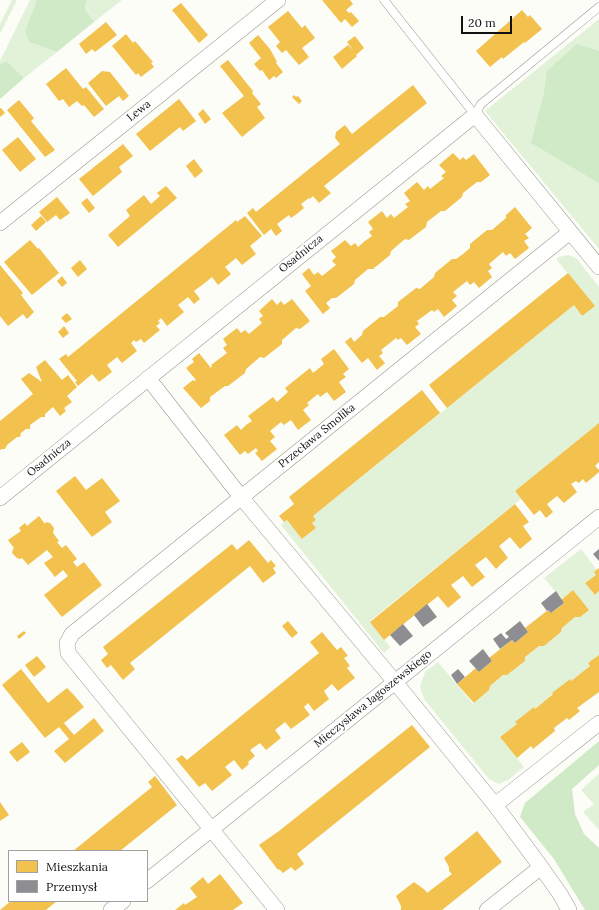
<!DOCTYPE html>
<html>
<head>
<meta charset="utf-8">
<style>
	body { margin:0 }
	#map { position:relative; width:599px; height:910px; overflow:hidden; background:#fcfdf7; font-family:Lora,serif }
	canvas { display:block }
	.legend { position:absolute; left:8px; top:850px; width:140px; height:52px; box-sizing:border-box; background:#fff; border:1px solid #a0a0a0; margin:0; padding:5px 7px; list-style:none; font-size:12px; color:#111 }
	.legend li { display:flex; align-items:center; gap:8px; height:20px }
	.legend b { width:20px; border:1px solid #a0a0a0 }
	.scale { position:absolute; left:461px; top:16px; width:51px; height:18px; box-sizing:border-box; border:2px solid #111; border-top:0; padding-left:5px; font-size:12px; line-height:14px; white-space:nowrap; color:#111; -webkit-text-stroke:3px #fff; paint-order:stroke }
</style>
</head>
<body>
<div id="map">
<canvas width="599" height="910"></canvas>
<ul class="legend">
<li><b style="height:11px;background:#f2c14e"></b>Mieszkania</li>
<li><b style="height:11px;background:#8d8d92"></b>Przemysł</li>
</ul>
<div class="scale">20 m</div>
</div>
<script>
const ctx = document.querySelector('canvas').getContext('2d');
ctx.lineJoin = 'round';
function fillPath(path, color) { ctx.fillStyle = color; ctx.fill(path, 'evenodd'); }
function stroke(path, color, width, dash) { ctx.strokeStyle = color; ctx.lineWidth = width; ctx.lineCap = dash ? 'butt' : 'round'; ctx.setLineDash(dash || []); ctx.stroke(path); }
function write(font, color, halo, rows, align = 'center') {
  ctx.font = font + ' Lora,serif'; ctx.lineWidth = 4; ctx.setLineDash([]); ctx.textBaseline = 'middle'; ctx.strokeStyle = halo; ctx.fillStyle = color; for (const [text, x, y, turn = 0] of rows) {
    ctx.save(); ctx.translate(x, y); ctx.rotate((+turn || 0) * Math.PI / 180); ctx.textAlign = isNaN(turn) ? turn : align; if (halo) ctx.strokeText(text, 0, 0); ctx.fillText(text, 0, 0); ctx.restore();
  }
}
fillPath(new Path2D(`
	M12,0H17L0,34V24Z
	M30,0H37L25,31L29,42L57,52L24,78L7,61L0,64V61Z
	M87,0H122L94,22L85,7Z
	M599,19V249L485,111Z
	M569,255L577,259L599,287V423L515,491L521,499L370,621L390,647L384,653L281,525L287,520L303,539L316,528L312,523L316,520L313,516L574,305L582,316L594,306L556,259L559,257Z
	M581,549L597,570L596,575L585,583L595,595L599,591V655L588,663L590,666L571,681L569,679L535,709L534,708L516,722L517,724L500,737L524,767L508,780L499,784L489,779L424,699L420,686L425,672L438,662L473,704L489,690L490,686L503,675H507L525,661V657L539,646H544L561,632L562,628L575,617H580L589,610L573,590L562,599L544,578Z
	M599,774V830L583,812L594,804L581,790Z`), '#e1f2d8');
fillPath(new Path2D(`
	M37,0H87L85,8L94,22L57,52L29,42L25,31Z
	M577,44L599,51V183L531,143L544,93L547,71Z
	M7,61L24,78L0,99V64Z
	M599,741V765L572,789L575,814L584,834L599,848V910H585L554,859L520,817L525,803Z`), '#d0e9c7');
fillPath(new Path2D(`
	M322,0H350L353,4L346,10L349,13L351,12L359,21L352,27L345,19L341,23Z
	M181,3L208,35L199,43L172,10Z
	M522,10L528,17L530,15L542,29L525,43L524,42L503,59L502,57L490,67L476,51Z
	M288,11L302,28L305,25L315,38L302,48L309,57L299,65L286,50L282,53L276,46L280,42L268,27Z
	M106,22L117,35L95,52L92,49L86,54L79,44Z
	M126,34L133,43L135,41L153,62L151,63L154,67L141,77L138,73L136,75L112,46Z
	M258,35L270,49L277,62L276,63L283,72L276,78L274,76L269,80L262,70L260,71L254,64L261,58L249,43Z
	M355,36L364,48L356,55L357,56L342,69L333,57L348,45L353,50L347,42Z
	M228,60L253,91L252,93L261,104L257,107L265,118L242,137L222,113L244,96L220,66Z
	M66,68L83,89L86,87L104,109L94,117L84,105L82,106L77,101L69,107L63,99L59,101L46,84Z
	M102,71L110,72L129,96L123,101L119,96L106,106L88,83Z
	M413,85L427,103L324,186L331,193L319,203L313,196L310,199L309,198L301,204L304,208L298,213L291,218L289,215L277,224L282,231L276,236L271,229L264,235L247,213L253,208L256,212L340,144L335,138L336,132L345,125L352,134Z
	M294,95L296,97L298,96L302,101L299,104L292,97Z
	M179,99L196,121L183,131L180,127L150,151L136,134Z
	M19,100L34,118L31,121L55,150L45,157L7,110Z
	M0,108H1L5,113L0,117Z
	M203,109L211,119L205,124L198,114Z
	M18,137L36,159L20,172L2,150Z
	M123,144L133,156L119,167L122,172L93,196L79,179Z
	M453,153L460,160L463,157L466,160L474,154L490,175L481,182H477L463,193L462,197L445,211H441L427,222L426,227L409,240L405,239L391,251L390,255L373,269H368L355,280L354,284L336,298H332L326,303L330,308L323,314L305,291L311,286L302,274L309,268L314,275L318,272L322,276L336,265L332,261L336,257L331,251L345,240L351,246L355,243L358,247L365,241L372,236L369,232L373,229L368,222L382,211L387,218L391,214L394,218L408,207L405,204L410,201L404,193L417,182L424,190L428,186L430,189L444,178L441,176L446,172L439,165Z
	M194,159L203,171L195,178L186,166Z
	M166,186L177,198L118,247L108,235L130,216L126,210L144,195L151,204L160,196L157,193Z
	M57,197L70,213L60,220L56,215L47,222L39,212Z
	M87,198L95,208L89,213L81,203Z
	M515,207L532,228L525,234L529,238L524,241L529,248L515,259L510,253L506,256L503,252L489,264L492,268L488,271L492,277L479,288L474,282L470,285L467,281L453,292L457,296L452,300L457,306L444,317L438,309L434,312L432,310L417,321L419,324L415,327L421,334L407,345L401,338L398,340L396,338L381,350L383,353L379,356L385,363L377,370L368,358L362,363L345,342L351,337L354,342L362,335L363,331L380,317H384L398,306V302L416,288L420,289L428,282L434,277L435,273L452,259H456L463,254L470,248V244L487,230H492L506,218V215Z
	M41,216L46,222L36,231L31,225Z
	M245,216L262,236L250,246L256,254L242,265L236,258L225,267L231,274L218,285L212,277L206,282L194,291L200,299L194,304L188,297L178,305L184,312L167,326L161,318L158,321L160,323L156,326L160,330L144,343L141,339L136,342L134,340L131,343L137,351L122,363L117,357L107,365L112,372L99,382L92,374L78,386L75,382L77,381L59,359L66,354L68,357L236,220L237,222Z
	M30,240L38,249L39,248L59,273L32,295L4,262Z
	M80,260L87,269L78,277L71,268Z
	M0,265L23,293L21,295L34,312L27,319L23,314L8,326L0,316Z
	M568,273L595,306L582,316L574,305L447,408L429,385Z
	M62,276L67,283L62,287L57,281Z
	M272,299L277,305L281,301L284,305L292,299L310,321L300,329L296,328L282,340V344L264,358L260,357L246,369L245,373L228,386H225L210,397V401L201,408L183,388L193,380L194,381L196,380L186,368L194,362L192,359L199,353L211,368L212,366L211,365L227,353L223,348L227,345L223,339L237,328L241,333L245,330L249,334L262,323L259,319L263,316L259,311Z
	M67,313L72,319L66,323L61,318Z
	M64,326L69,333L63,338L58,332Z
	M334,349L349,369L343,374L346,377L339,382L346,392L334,401L327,392L320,397L318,394L313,398L307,403L309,405L303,410L311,420L298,430L291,420L284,425L281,422L270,431L275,437L270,441L277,449L262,461L255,453L258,451L256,448L248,454L245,451L240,455L224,435L237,425L241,430L246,425L252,421L248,416L273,397L277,402L288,392L285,388L310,368L313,373L324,364L321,359Z
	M45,360L62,380L68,375L77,387L67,396L72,402L64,408L66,411L60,416L53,407L45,414V417H41L30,425V429H26L21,433L20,437H17L7,445L5,449H2L0,450V421L33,394L21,379L29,373L42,382L36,367Z
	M422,390L440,413L313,516L316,520L312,523L316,528L302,539L287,520L284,522L279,516L294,504L289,497Z
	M599,423V462L595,466L599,470V472L586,483L583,479L579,483L576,481L571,484L577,492L564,503L557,496L547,504L553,512L546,518L540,510L534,515L515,491Z
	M75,476L86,490L102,478L120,501L105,512L112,522L92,537L56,491Z
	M515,504L529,522L523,526L532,539L520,549L510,537L499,546L508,558L502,563L496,569L486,557L475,565L485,577L472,587L463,576L451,585L461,597L448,608L438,596L384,640L370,622Z
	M39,516L45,524L46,522L50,523L54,528L53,533L59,541L57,542L62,548L66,545L77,559L73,562L77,567L84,562L102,585L62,617L44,595L68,576L63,570L55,577L44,563L53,557L47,550L28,565L22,558L20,559L17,558L12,553L13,549L14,548L8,540L21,531L19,528L25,523L27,526Z
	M249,540L268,563L271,560L276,566L273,568L276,573L263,583L250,566L130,663L135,669L123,680L111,665L107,668L101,660L108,654L103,647L232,544L237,550Z
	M599,568V591L595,595L585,583L596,575L594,572Z
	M573,590L589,610L580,617H575L562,628L561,632L544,646H539L525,657V661L507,675H503L490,686L489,690L474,703L457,684L476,668L479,672L492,661L489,658L512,640L515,643L528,632L525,628L548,610L551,613L558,608L564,603L561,600Z
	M288,621L298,633L292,638L282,626Z
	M24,631L26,633L19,639L17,636Z
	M322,632L337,650L341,647L348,656L344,658L350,666L347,668L355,678L338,691L332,684L324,691L329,699L314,711L308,703L304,707L310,715L291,729L285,722L275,730L281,738L266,750L260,743L250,750L255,756L248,762L249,764L242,770L234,760L225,767L232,775L212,791L205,783L199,787L176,759L182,755L187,760L319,653L310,642Z
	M599,655V692L577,708L580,711L569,720L567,718L554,728L555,731L533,749L531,746L517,758L500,737L517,724L515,722L534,707L535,709L553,694L552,693L570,679L571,681L590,666L588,663Z
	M37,656L46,667L34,677L25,665Z
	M21,669L48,703L67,688L73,694L84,707L64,723L74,735L94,718L104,731L65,763L54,751L69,739L59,727L45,738L2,685Z
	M412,725L430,747L297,854L304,864L295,871L291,867L283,873L279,869L278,870L259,845L279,831Z
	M22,742L30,752L17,762L9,752Z
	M155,776L177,805L120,851H73L152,787L148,782Z
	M0,802L9,815L0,821Z
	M477,831L502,862L442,910H401V906L396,896L414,882L425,890L427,893L440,883L452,874L449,871V867L444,858Z
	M220,874L243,903L233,910H175L184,903L185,905L197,897L190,888L203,877L208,884Z
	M11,901H57L46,910H0Z`), '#f2c14e');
fillPath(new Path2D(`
	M599,549V561L593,554Z
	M556,591L564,603L551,613L548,610L547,611L541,603Z
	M427,604L437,617L423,627L414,615Z
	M520,621L528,632L515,643L512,640L500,649L493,639L501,633L506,639L509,637L505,633Z
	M403,624L413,636L400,646L390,635Z
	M483,649L492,661L479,672L469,661Z
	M458,669L465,677L457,684L451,675Z`), '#8d8d92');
const lane = new Path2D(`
	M384,0L475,115L481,104L599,7`);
const street = new Path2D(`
	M0,223L278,0
	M148,378L241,497L395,682L495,805L541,867L560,894L569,910
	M0,498L475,115L599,267
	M495,805L599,723
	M147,881L395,682L599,517
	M111,910L123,901
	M277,910L68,653L67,643L72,634L570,232
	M487,910L541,867`);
stroke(lane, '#979795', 9);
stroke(street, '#979795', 16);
stroke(lane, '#fffffe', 8);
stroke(street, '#fffffe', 15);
write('11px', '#111', '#fff', [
	["Lewa",139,111,-39],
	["Osadnicza",301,254,-39],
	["Przecława Smolika",317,436,-39],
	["Osadnicza",49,458,-39],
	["Mieczysława Jagoszewskiego",373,699,-39]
]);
</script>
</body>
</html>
